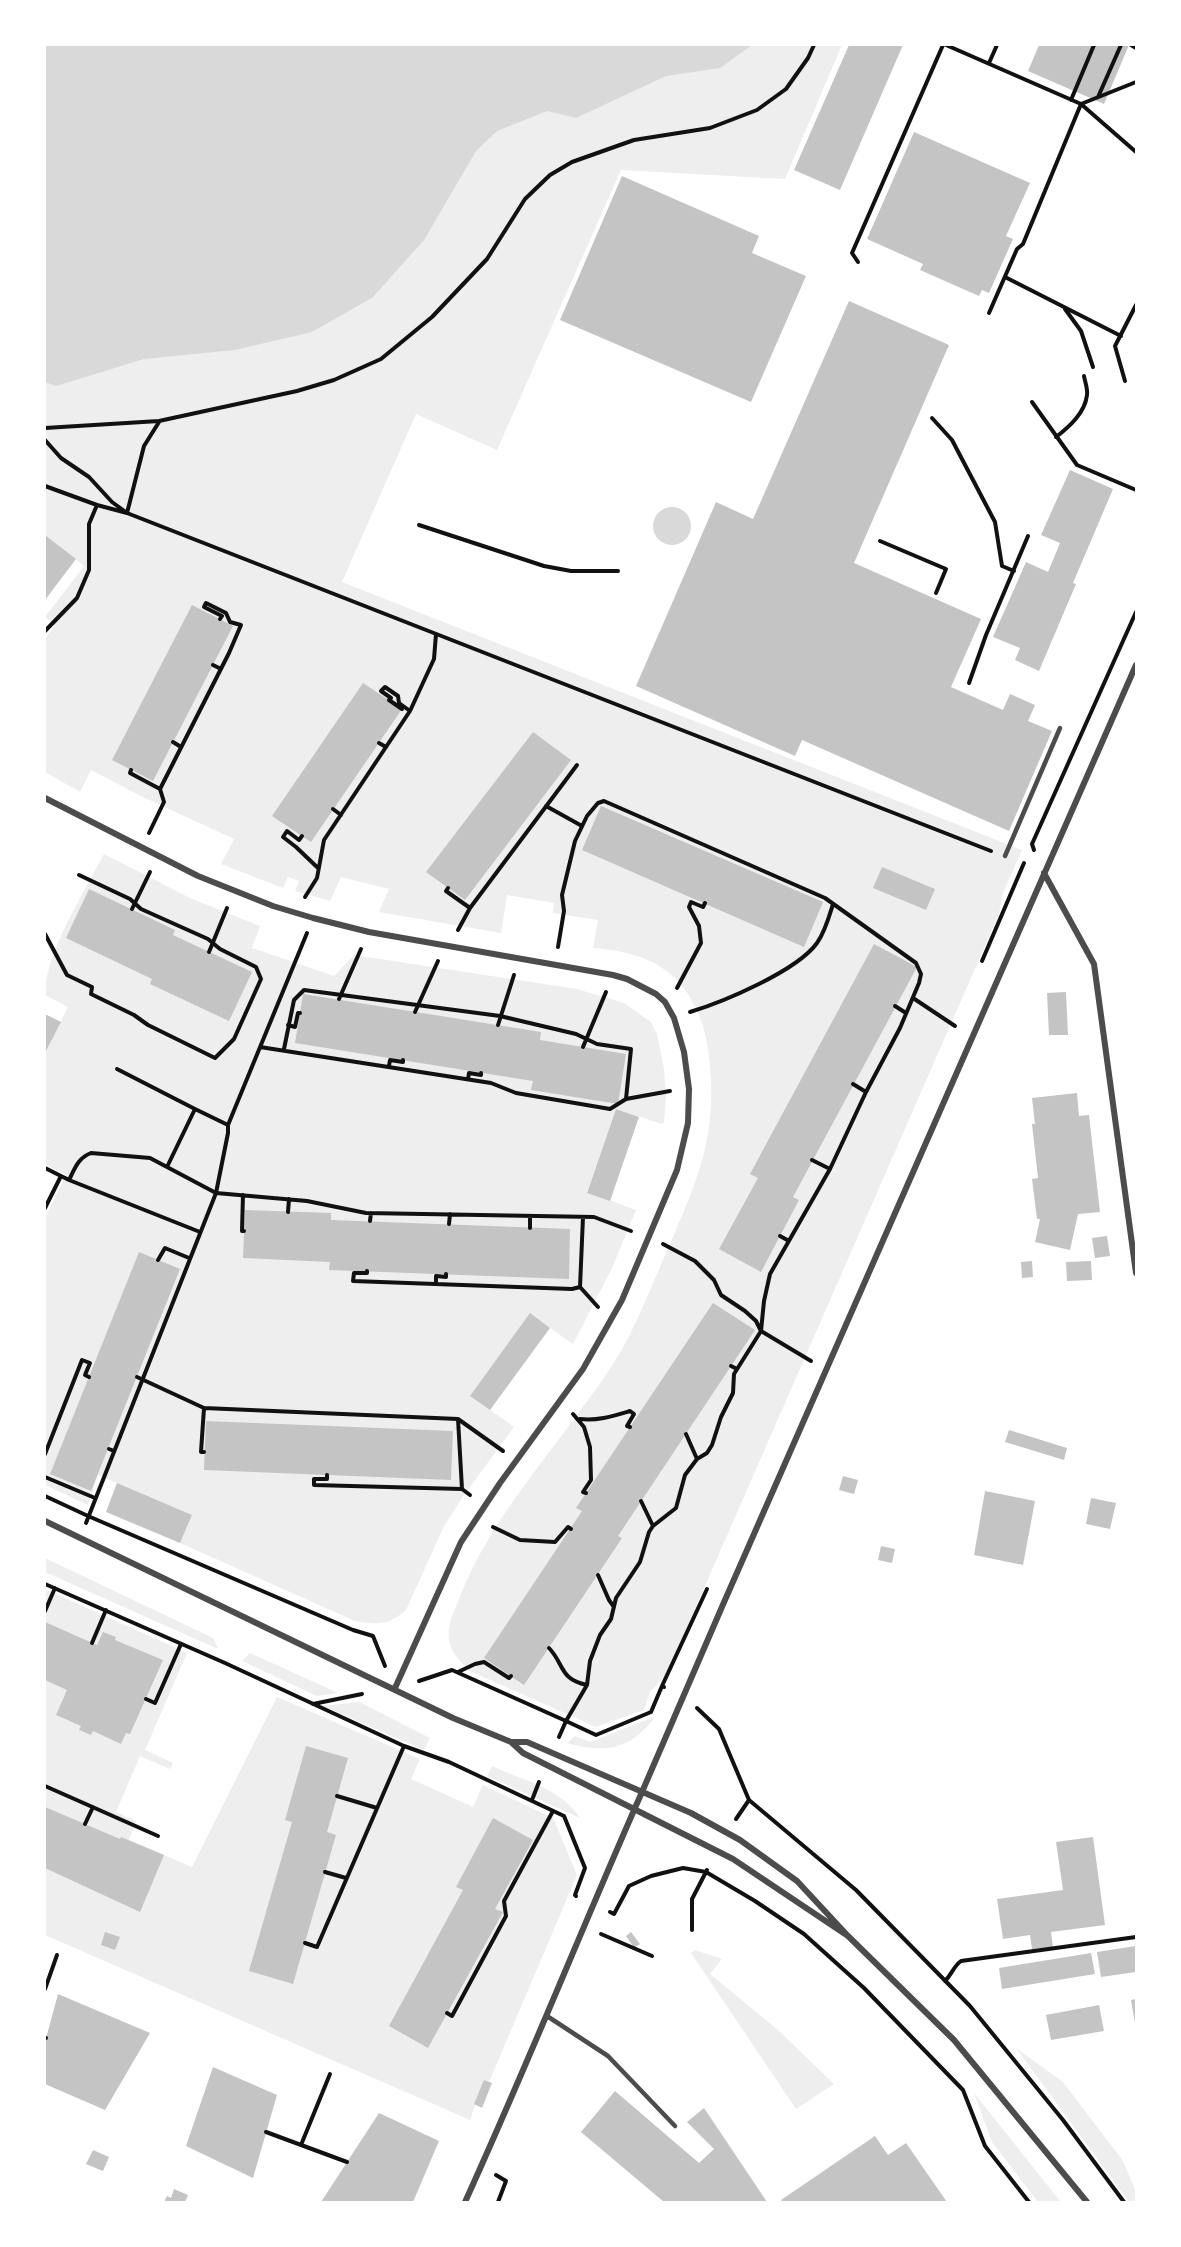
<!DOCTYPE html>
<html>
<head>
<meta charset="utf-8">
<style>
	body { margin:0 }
	#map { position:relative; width:1181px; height:2247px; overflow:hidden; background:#fff; font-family:Quicksand,sans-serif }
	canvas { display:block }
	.frame { position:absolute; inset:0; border:46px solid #fff; pointer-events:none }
</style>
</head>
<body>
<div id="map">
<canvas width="1181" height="2247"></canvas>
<div class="frame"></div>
</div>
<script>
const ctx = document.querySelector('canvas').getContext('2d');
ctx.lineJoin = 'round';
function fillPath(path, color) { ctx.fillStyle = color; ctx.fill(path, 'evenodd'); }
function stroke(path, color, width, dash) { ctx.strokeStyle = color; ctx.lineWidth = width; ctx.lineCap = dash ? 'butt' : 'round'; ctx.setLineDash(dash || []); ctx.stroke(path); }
fillPath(new Path2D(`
	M45,45H842L785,179L621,170L497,450L416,414L342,582L1022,850L1003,893L999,914L666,1675L650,1692L644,1710L596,1727L470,1671C457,1659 446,1647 449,1628C451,1616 457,1605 461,1594C488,1526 537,1470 579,1412C593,1394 606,1375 618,1356C637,1324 651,1287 666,1253C692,1192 714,1149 711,1080C710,1062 708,1043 703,1026C685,971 649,952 593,948L598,920L553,913L554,903L507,895L501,933L379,912L389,889L341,877L330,901L295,891L299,881L288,877L283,888L221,864L234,839L141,796L91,770L80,792L45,772V638L55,625L45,617L84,566L45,535Z
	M104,854L192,899L260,926L252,948L334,976L354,955L577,989L624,1003L651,1022L657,1034L664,1069L666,1097L664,1122L662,1124L616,1109L587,1192L636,1210L612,1268L573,1344L530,1314L471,1396L514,1427L464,1495L444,1526L406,1610C388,1626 376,1625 355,1621L180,1543L192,1515L98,1475L88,1505L45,1485V1218L66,1175L45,1164V1053L68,1007L45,995C45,952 84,893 104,854Z
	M45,1558L213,1638L218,1649L45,1572Z
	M45,1589L187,1653L145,1750L173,1763L170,1769L140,1756L116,1812L136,1821L129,1840L192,1867L277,1697L420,1759L411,1779L473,1807L483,1785L553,1818L577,1875L489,2082L484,2080L470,2120L45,1935Z
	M250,1653L338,1693L317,1696L242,1661Z
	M359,1702L430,1738L424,1750L323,1706Z
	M656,1716C630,1750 607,1754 567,1743L575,1736L590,1742Z
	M492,1766C522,1780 562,1789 580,1818L487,1776Z
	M695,1950L722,1959L710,1974L778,2030L834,2084L796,2109L691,1953Z
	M1016,2048L1063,2082L1123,2161L1136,2192V2202H1129Z
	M974,2093L1060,2201V2202H1038L992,2142Z`), '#eee');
fillPath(new Path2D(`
	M45,45H752L720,68L666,76L576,118L547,111L497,131L476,151L424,240L372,298L312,332L235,350L144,359L56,386L45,382Z
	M653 526a19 19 0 1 1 38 0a19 19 0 1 1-38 0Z`), '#d9d9d9');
fillPath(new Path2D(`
	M849,45H903L840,190L794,170Z
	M1039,45H1129L1104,104L1028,71Z
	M914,132L1030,183L1006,236L1013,239L989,293L982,290L979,296L920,270L923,264L867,239Z
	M622,176L759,236L752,253L806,276L751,402L560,320Z
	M849,301L949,345L854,563L981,619L951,687L1003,710L1010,694L1035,705L1028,721L1052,731L1009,831L802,740L795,756L636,686L716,502L753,519Z
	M1070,470L1113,489L1073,583L1076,584L1039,671L1015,660L1020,648L993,637L1026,562L1048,572L1060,543L1041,535Z
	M45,535L76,559L45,600Z
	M192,605L233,626L153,781L112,760Z
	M363,683L402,709L311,842L272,816Z
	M533,732L571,760L465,900L426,872Z
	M601,806L823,902L804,947L582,850Z
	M882,867L935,889L926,910L873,888Z
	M89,889L175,930L173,935L252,972L229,1021L150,984L152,979L66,938Z
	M874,944L917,967L793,1197L799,1200L761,1272L719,1249L758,1178L750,1174Z
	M1066,992L1068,1035H1049L1047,993Z
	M303,994L541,1032L540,1040L626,1054L618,1104L531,1090L533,1081L295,1043Z
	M45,1014L61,1022L45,1053Z
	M1077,1093L1079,1116L1089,1115L1100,1212L1078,1214L1070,1250L1035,1242L1040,1219H1037L1032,1179L1038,1178L1032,1124H1035L1032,1098Z
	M616,1109L639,1117L610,1201L587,1193Z
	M245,1210L331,1213V1220L570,1229L569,1279L329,1270L330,1262L243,1258Z
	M1107,1236L1110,1256L1095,1258L1092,1238Z
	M139,1252L180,1269L91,1491L50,1474Z
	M1032,1261L1033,1277L1022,1278L1021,1262Z
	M1091,1261L1092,1280L1067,1281L1066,1262Z
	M713,1303L755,1330L618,1536L622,1538L524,1685L484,1658L582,1511L576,1508Z
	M530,1313L550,1328L490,1410L470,1396Z
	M206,1421L453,1431L451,1480L204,1470Z
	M1009,1430L1067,1448L1064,1460L1005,1442Z
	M843,1476L858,1480L854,1494L839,1490Z
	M117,1483L192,1515L180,1543L106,1512Z
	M985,1491L1035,1501L1023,1565L974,1555Z
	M1091,1498L1116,1503L1110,1529L1086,1524Z
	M881,1546L895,1549L892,1563L878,1560Z
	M45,1622L97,1645L103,1632L116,1637L115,1640L163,1660L130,1734L126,1733L121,1744L93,1731L91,1735L79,1730L81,1726L56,1715L67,1690L45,1680Z
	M306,1746L348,1758L327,1832L336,1835L293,1984L249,1971L292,1822L285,1820Z
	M45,1807L120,1839L121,1837L164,1855L140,1912L45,1868Z
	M493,1818L533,1840L495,1909L503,1912L428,2048L389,2026L463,1890L456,1887Z
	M1093,1837L1105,1925L1051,1932L1053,1947L1032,1949L1030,1935L1003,1939L997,1899L1063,1890L1056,1842Z
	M105,1932L120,1937L115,1950L101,1945Z
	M631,1932L640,1944L634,1948L626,1936Z
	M1136,1946V1972L1101,1977L1097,1952Z
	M1091,1953L1095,1974L1002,1989L999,1968Z
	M58,1994L150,2033L105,2110L45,2084V2042Z
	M1136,1999V2023H1135L1131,2000Z
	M1099,2005L1104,2031L1051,2040L1046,2015Z
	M213,2067L277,2095L253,2178L186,2146Z
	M484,2080L492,2083L482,2108L474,2104Z
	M615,2091L699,2163L714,2149L687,2122L704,2108L767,2202H664L581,2132Z
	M379,2113L439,2141L413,2202H321Z
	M875,2136L888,2155L906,2143L947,2202H782L781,2200Z
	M93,2150L109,2157L103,2171L86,2164Z
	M174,2189L188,2195L185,2202H164L167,2196L171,2198Z`), '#c4c4c4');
stroke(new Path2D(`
	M946,45L1081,104L1136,152
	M1131,45L1136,48
	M989,63L997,45
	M1098,97L1121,45
	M1071,100L1094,45
	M858,262L852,253L943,45
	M1005,277L1121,336
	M1065,309L1081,331L1093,367
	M989,313L1017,249L1023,244L1081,104L1136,82
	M1125,381L1115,346L1136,305
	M1032,402L1077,465L1136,490
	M932,418L952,440L995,522L1002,566L1014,571
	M45,428L159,421L297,391L334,380L381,359L432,317L487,259L525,199L550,175L572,162L634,140L710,128L757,110L786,89L808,58L814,45
	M1056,437C1069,427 1085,413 1087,395C1088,389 1085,382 1084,376
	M45,440L61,458L89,477L112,502L127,513L144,446L159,422
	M45,486L97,505L127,513L991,851
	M419,525L544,566L571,571H618
	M880,541L946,569L936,593
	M45,631L77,598L89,570V524L97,505
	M213,665L221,669
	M969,683L986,635L1028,536
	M410,711L434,659L436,634
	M173,742L181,747
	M379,743L386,747
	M131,770L130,773L160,789
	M546,806L582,826
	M333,809L341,815
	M149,833L164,802L160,789L229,653L241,625L230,622L226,613L206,603L204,607L222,616L220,619
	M302,836L299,840L287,831L283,837L296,847L318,868
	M1034,850L1032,844L1136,612
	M448,888L446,891L470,908
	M305,897L317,878L324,840L410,711L399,703L398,696L385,687L381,691L391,698L389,700L402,709
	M132,909L150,872
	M458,930L470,908L577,765
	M45,934L67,975L92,987L91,994L134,1015L148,1025L215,1058L234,1039L261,979L256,967L220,949L208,939L141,909L130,899L79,875
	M209,952L227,908
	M982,961L1024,863
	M677,988L701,943L699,926L689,907L691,902L703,907L705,903
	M913,998L955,1026
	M339,999L361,949
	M895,1006L906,1013
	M415,1012L438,961
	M690,1012C723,1002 797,971 817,943C825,932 829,917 833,904
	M288,1025L295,1027L298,1013H300
	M498,1025L514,975
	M260,1047L491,1083L516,1093L610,1109L626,1099L631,1049L597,1044L576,1034L500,1016L304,990L294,1000L284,1049
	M583,1047L606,992
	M389,1066L390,1060L403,1062V1060
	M117,1069L195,1109
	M468,1079L469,1073L481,1075V1073
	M853,1084L866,1092
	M626,1099L670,1091
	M228,1125L195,1109L167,1167L216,1193L307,1201L366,1213L594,1217L631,1231
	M812,1160L830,1169
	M45,1168L69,1180L200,1232
	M69,1180C75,1168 78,1158 91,1153L150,1158L167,1167
	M243,1195L242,1231H244
	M45,1208L61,1176
	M288,1212L289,1199
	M583,1217L580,1287L598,1307
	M370,1221L371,1213
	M449,1224L450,1214
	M530,1228V1216
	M780,1236L789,1241
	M663,1244L695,1261L714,1280L721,1295L745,1311L756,1321L761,1331L811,1361
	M158,1260L165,1248L189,1258
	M367,1271V1273H354L353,1281L572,1289L580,1287
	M436,1284V1276L446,1277V1274
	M731,1366L737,1369
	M137,1377L204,1408L458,1419L503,1451
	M204,1408L201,1452H204
	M573,1414L584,1427L590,1447L591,1480L583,1492L586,1493
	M458,1419L462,1489L470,1495
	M580,1419C598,1421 613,1416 630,1411L634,1414L627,1426L630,1427
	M686,1434L697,1459
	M109,1449L114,1451
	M45,1454L82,1360L90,1363L85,1375L89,1377
	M327,1475V1479H314V1485L462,1489
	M45,1477L95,1498
	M45,1496L88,1516L353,1630L373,1636L385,1666
	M641,1501L653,1526
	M86,1523L216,1193L228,1133V1125L307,933
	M493,1527L520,1540L555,1542L568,1527L571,1529
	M598,1575L609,1600L614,1607
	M45,1584L225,1663L404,1746L449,1762L564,1816L585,1868L575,1895L576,1896
	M45,1611L55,1588
	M92,1643L106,1610
	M549,1648C565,1665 559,1679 587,1685
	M458,1672L475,1664L484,1662L509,1678L511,1676
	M419,1681L452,1670L566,1721L587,1685L590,1661L600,1635L611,1619L616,1598L640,1562L649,1532L653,1526L676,1508L685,1475L697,1459L707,1453L712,1445L721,1417L733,1393L734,1374L761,1331L764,1301L770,1274L830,1169L866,1092L900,1028L919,983L921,974L916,963L825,898L604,801L598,803L587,816L575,841L562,895L564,911L558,947
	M662,1686L707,1589
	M146,1699L155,1703L181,1644
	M313,1704L362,1694
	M697,1708L719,1729L749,1800L856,1890L970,2006L1063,2120L1124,2202
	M559,1737L566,1721L596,1735L651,1712L662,1686L664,1687
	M45,1786L158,1836
	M337,1796L377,1808
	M532,1800L539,1782
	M736,1819L749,1800
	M85,1824L93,1807
	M325,1872L346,1878
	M610,1912L614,1914L629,1886L651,1876L683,1868L706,1872L755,1901L804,1934L864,1988L963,2090L985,2146L1029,2202
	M692,1930V1899L707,1870
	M601,1934L652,1956
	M305,1943L317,1947L404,1746
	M945,1981C952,1974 953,1967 961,1961L1136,1937
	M45,1989L57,1955
	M447,2013L452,2016L506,1916L504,1901L553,1811
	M45,2038H46
	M266,2132L347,2162
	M301,2145L330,2074
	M496,2175L506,2181L498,2202`), '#111', 4);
stroke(new Path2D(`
	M1005,856L1060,728
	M547,2016L608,2056L675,2126`), '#4c4c4c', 4.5);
stroke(new Path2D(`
	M45,798L198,876L273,906L313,918L369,932L613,975L627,979L656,994L665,1002L674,1018L684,1052L689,1089L688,1123L677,1170L622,1300L583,1369L500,1483L461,1542L395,1688
	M1044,873L1094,964L1136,1273
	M45,1521L453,1718L511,1742L523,1753L733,1859L848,1936
	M512,1742H527L691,1813L740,1840L797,1881L848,1936L954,2040L1087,2202
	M465,2202C527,2066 582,1928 642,1792C804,1415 971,1040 1136,665`), '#4c4c4c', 6);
</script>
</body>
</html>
